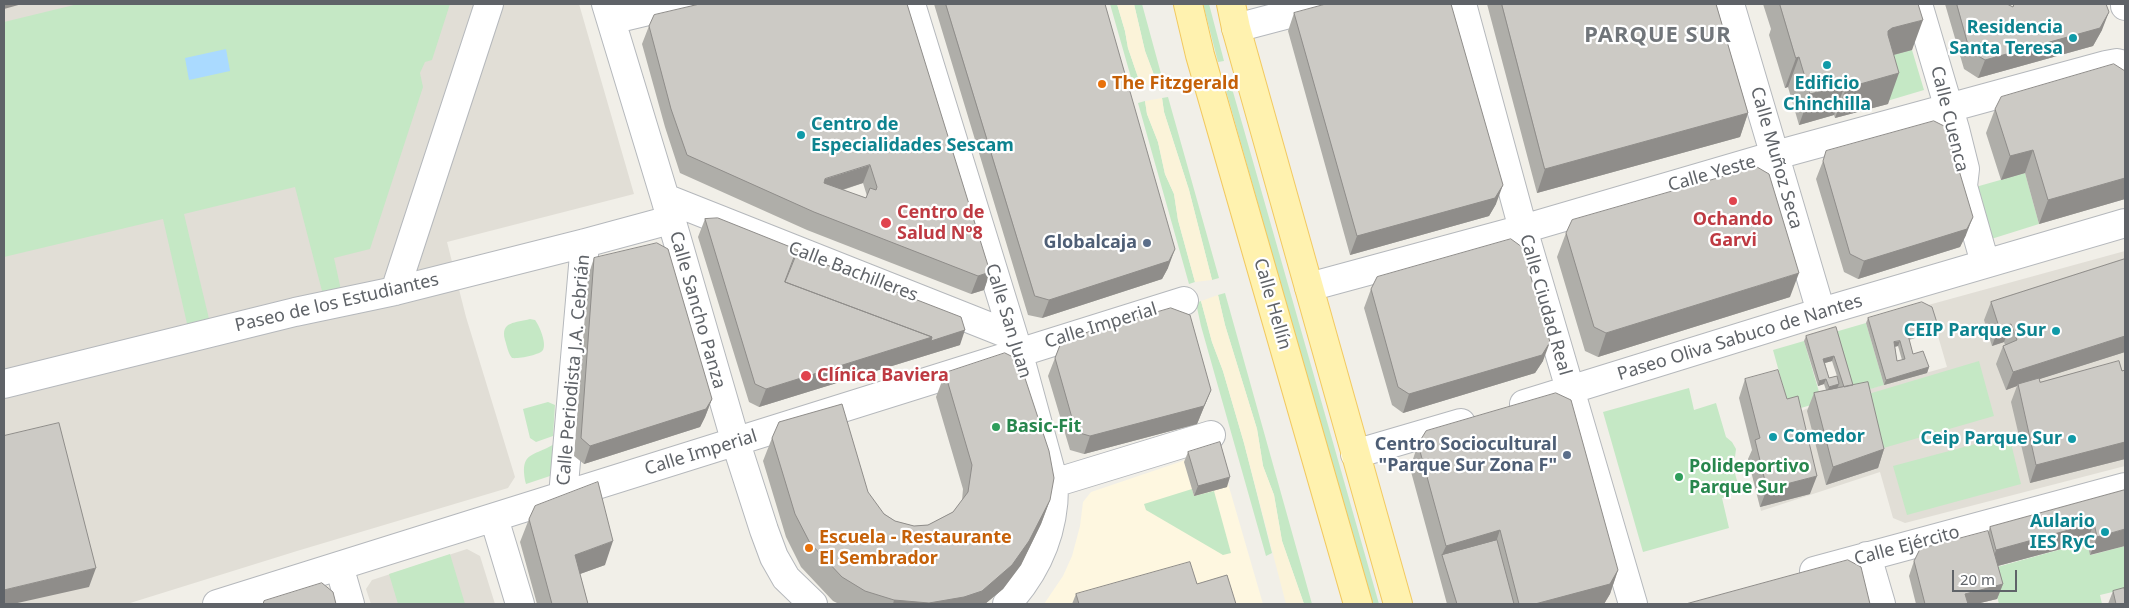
<!DOCTYPE html>
<html>
<head>
<meta charset="utf-8">
<style>
	body { margin:0 }
	#map { position:relative; width:2129px; height:608px; overflow:hidden; background:#f1efe8; font-family:"Noto Sans",sans-serif }
	canvas { display:block }
	.frame { position:absolute; inset:0; border:5px solid #5f6368; pointer-events:none }
	.scale { position:absolute; left:1952px; top:570px; width:65px; height:22px; box-sizing:border-box; border:2px solid #5f6368; border-top:0; padding-left:6px; font-size:15px; line-height:18px; white-space:nowrap; color:#5f6368; -webkit-text-stroke:4px #fff; paint-order:stroke }
</style>
</head>
<body>
<div id="map">
<canvas width="2129" height="608"></canvas>
<div class="frame"></div>
<div class="scale">20 m</div>
</div>
<script>
const ctx = document.querySelector('canvas').getContext('2d');
ctx.lineJoin = 'round';
function fillPath(path, color) { ctx.fillStyle = color; ctx.fill(path, 'evenodd'); }
function stroke(path, color, width, dash) { ctx.strokeStyle = color; ctx.lineWidth = width; ctx.lineCap = dash ? 'butt' : 'round'; ctx.setLineDash(dash || []); ctx.stroke(path); }
function write(font, color, halo, rows, align = 'center') {
  ctx.font = font + ' "Noto Sans",sans-serif'; ctx.lineWidth = 4.5; ctx.setLineDash([]); ctx.textBaseline = 'middle'; ctx.strokeStyle = halo; ctx.fillStyle = color; for (const [text, x, y, turn = 0] of rows) {
    ctx.save(); ctx.translate(x, y); ctx.rotate((+turn || 0) * Math.PI / 180); ctx.textAlign = isNaN(turn) ? turn : align; if (halo) ctx.strokeText(text, 0, 0); ctx.fillText(text, 0, 0); ctx.restore();
  }
}
fillPath(new Path2D(`
	M1218,449L1263,604H1044L1063,576L1072,556L1080,526L1083,502L1091,492Z`), '#fef7e0');
fillPath(new Path2D(`
	M4,4H579L634,194L447,242L466,317L515,477L508,488L297,551L127,604H4Z
	M2125,251V466L1905,523L1893,518L1880,472L1761,511L1748,459L1792,415L1822,402L1947,367L1931,312L1921,307Z
	M467,549L480,556L495,604H371L366,589L372,580Z`), '#e1ded6');
fillPath(new Path2D(`
	M78,4H450L432,60L425,62L420,73L423,87L370,249L334,258L341,290L323,295L295,187L184,214L210,323L188,328L163,219L4,257V22Z
	M1110,4H1117L1125,31L1128,48L1141,86L1134,88Z
	M1134,4H1142L1163,81L1157,83L1145,51Z
	M1203,4H1209L1224,61L1218,62Z
	M1912,50L1924,90L1887,101L1881,58Z
	M1229,78L1244,130L1379,604H1371L1223,80Z
	M1168,97L1219,278L1212,280L1189,190L1164,112L1162,98Z
	M1145,101L1147,114L1158,142L1165,174L1174,194L1178,220L1195,282L1189,284L1138,103Z
	M2025,173L2039,224L1988,240L1972,188Z
	M1225,293L1312,604H1304L1282,541L1274,495L1263,466L1257,429L1225,325L1218,295Z
	M1201,301L1212,342L1223,371L1244,443L1272,553L1266,556L1201,326L1196,303Z
	M530,319L535,320C539,325 547,343 543,350C540,355 518,359 512,358C508,353 507,346 505,340C500,321 516,323 530,319Z
	M1866,323L1884,385L1853,394L1835,332Z
	M1804,341L1822,402L1790,411L1773,350Z
	M1979,361L1994,416L1880,449L1865,395Z
	M1689,388L1694,410L1716,403L1726,437L1732,442L1736,449L1735,457L1732,462L1740,492L1722,498L1729,528L1643,552L1603,412Z
	M548,402L555,405L553,436L536,442L530,438L523,409Z
	M2009,435L2021,484L1907,515L1893,466Z
	M558,441L556,474L526,484C518,448 537,458 558,441Z
	M1192,489L1194,496L1214,491L1231,553L1223,555L1146,510L1144,504Z
	M2087,542L2091,555L2125,546V589L2100,595L2102,604H1999L1990,569Z
	M450,554L465,604H398L389,574Z`), '#c5e8c5');
fillPath(new Path2D(`
	M1117,4H1134L1145,51L1157,83L1141,86L1128,48L1125,31Z
	M1162,98L1164,112L1189,190L1212,280L1195,282L1178,220L1174,194L1165,174L1158,142L1147,114L1145,101Z
	M1218,295L1225,325L1257,429L1263,466L1274,495L1282,541L1304,604H1286L1244,443L1223,371L1212,342L1201,301Z`), '#fbf3d9');
fillPath(new Path2D(`
	M226,49L230,71L189,80L185,58Z`), '#aadaff');
const minor = new Path2D(`
	M606,4L665,198L736,443L764,530L774,557L786,578L813,604
	M911,4L1018,351L1054,483C1055,529 1038,570 1007,604
	M1462,4L1523,229L1633,604
	M1730,4L1821,312
	M1918,4L1955,129L1965,169L1963,186L1985,263
	M2125,4V6
	M611,20L678,4
	M1236,28L1327,4
	M665,198L1013,336
	M1309,287L1523,229L1776,155L2106,65L2117,63L2125,65
	M395,291L489,4
	M4,384L295,312L395,291L585,243L670,220
	M1524,404L1821,312L2125,223
	M1355,454L1461,423
	M1054,483L1211,435
	M563,496L585,243
	M494,518L520,604
	M1867,556L1881,604
	M339,566L350,604
	M1814,571L2125,487
	M217,604L1184,301`);
const major = new Path2D(`
	M1188,4L1200,55L1358,604
	M1231,4L1236,28L1398,604`);
stroke(minor, '#b5b8bc', 30);
stroke(major, '#f2c960', 30);
stroke(minor, '#fff', 28);
stroke(major, '#fff2af', 28);
fillPath(new Path2D(`
	M700,4L990,272L984,290L971,294L807,230L680,173L665,127L642,44L649,26ZM863,183L867,196L866,198L843,190Z
	M934,4H1105L1168,268L1162,279L1042,318L1028,315Z
	M1487,4H1716L1748,113L1740,137L1537,193Z
	M1763,4H1918L1912,50L1894,55L1888,104L1835,118L1834,115L1799,125L1788,87L1785,88L1769,35L1771,29Z
	M1945,4H2007L2013,7L2102,30L2093,46L1978,78L1964,69Z
	M1294,13L1496,204L1489,216L1350,255L1288,31Z
	M2125,71V199L2039,224L2025,173L2001,180L1986,133L1995,109Z
	M1823,161L1966,235L1960,247L1858,279L1844,272L1816,179Z
	M705,219L796,253L960,345L759,407L749,402L698,237Z
	M1566,233L1790,297L1598,357L1585,351L1557,257Z
	M594,258L712,399L705,417L700,427L584,464L574,456L588,276Z
	M2125,259V352L2039,379L2040,382L2125,370V459L2030,483L2011,402L2017,386L2006,390L1996,364L2003,346L2005,345L2004,342L1992,346L1984,320L1991,302Z
	M1371,289L1543,361L1535,373L1403,413L1392,405L1364,308Z
	M1868,318L1936,331L1909,340L1913,354L1929,367L1927,373L1884,385L1866,323ZM1898,346L1902,360L1897,361L1895,347Z
	M1836,327L1853,385L1884,449L1878,468L1826,485L1807,411L1814,393L1826,390L1824,384L1818,386L1804,341L1806,336ZM1832,361L1837,376L1829,378L1825,363Z
	M1062,340L1211,390L1197,424L1084,454L1070,450L1048,376Z
	M945,373L1050,500L1041,524L1021,565L1003,589L985,604H839L833,601L801,567L786,537L763,461L772,438L895,521L914,526L928,525L953,512L962,501L963,489L936,397Z
	M1745,379L1810,494L1760,507L1748,459L1752,450L1739,398Z
	M1418,444L1618,570L1610,594L1604,604H1447L1410,468Z
	M1188,452L1227,487L1194,496L1184,462Z
	M2125,490L2090,555L2087,542L1998,566L2003,584L1997,599L1976,604H1916L1909,576L1914,561L1988,532L1990,527Z
	M529,519L605,565L580,574L588,604H537L520,542Z
	M1197,584L1236,604H1072L1076,594Z
	M2113,591L2125,604H2108Z`), '#afaea9');
fillPath(new Path2D(`
	M4,4H22L4,9Z
	M2109,12L2102,30L2093,46L1978,78L1985,60Z
	M1923,20L1912,50L1881,58L1888,31L1892,28Z
	M1799,57L1788,87L1785,88L1796,58Z
	M1899,73L1888,104L1835,118L1846,88Z
	M1845,85L1834,115L1799,125L1810,94Z
	M1748,113L1740,137L1537,193L1545,169Z
	M2033,150L2025,173L2001,180L2010,156Z
	M870,165L863,183L819,197L825,179Z
	M2125,178V199L2039,224L2048,200Z
	M1503,185L1496,204L1489,216L1350,255L1357,236Z
	M1973,217L1966,235L1960,247L1858,279L1864,261Z
	M1175,249L1168,268L1162,279L1042,318L1049,300Z
	M990,272L984,290L971,294L978,276Z
	M1799,273L1790,297L1598,357L1606,333Z
	M2011,324L2004,342L1992,346L1999,327Z
	M1938,326L1936,331L1906,340L1908,335Z
	M965,330L960,345L759,407L766,389L932,337Z
	M2125,336V352L2018,386V384L2017,386L2006,390L2013,372Z
	M1900,341L1898,346L1892,347L1894,342Z
	M1550,342L1543,361L1535,373L1403,413L1409,394Z
	M1834,356L1832,361L1821,364L1823,359Z
	M1929,367L1927,373L1884,385L1886,380Z
	M1826,379L1824,384L1818,386L1819,381Z
	M1839,384L1837,389L1827,392L1829,387Z
	M1211,390L1197,424L1084,454L1090,436Z
	M712,399L705,417L700,427L584,464L590,446Z
	M2125,442V459L2030,483L2036,465Z
	M1884,449L1878,468L1826,485L1833,467Z
	M1817,476L1810,494L1760,507L1767,489Z
	M1230,477L1227,487L1194,496L1198,486Z
	M1050,500L1041,524L1021,565L1003,589L985,604H893L894,600Z
	M2094,523L2087,542L1990,568L1996,550Z
	M2125,529V546L2090,555L2097,537Z
	M1500,530L1492,554L1442,555L1446,546Z
	M613,541L605,565L566,579L575,555Z
	M96,568L89,587L13,604H4V590Z
	M1618,570L1610,594L1604,604H1535Z
	M2003,584L1997,599L1976,604H1961L1965,594Z`), '#8f8d8a');
const building = new Path2D(`
	M700,4H907L990,272L978,276L814,212L687,155L671,109L649,26L654,15ZM870,165L877,187L876,190L870,188L866,198L824,183L825,179Z
	M946,4H1105L1175,249L1169,261L1049,300L1035,296Z
	M1326,4H1451L1503,185L1495,198L1357,236L1294,13Z
	M1502,4H1716L1748,113L1545,169Z
	M1780,4H1918L1923,20L1892,28L1888,31V35L1899,73L1846,88L1845,85L1810,94L1799,57L1796,58Z
	M1957,4H2007L2013,7L2014,4H2106L2109,12L2100,28L1985,60L1970,51Z
	M2114,64L2125,71V178L2048,200L2033,150L2010,156L1995,109L2001,97Z
	M1934,121L1946,127L1973,217L1967,229L1864,261L1850,254L1823,161L1826,151Z
	M1757,167L1769,174L1799,273L1606,333L1594,327L1566,233L1572,220Z
	M718,218L798,250L785,282L932,337L766,389L755,384L705,219Z
	M1511,239L1522,247L1550,342L1542,355L1409,394L1398,387L1371,289L1377,277Z
	M657,243L668,249L712,399L706,409L590,446L581,438L594,258Z
	M796,253L961,317L965,330L931,341L932,337L785,282Z
	M2125,259V336L2013,372L2003,346L2017,340L2011,324L1999,327L1991,302Z
	M1922,302L1932,307L1938,326L1908,335L1913,354L1923,351L1929,367L1886,380L1868,318ZM1900,341L1905,359L1897,361L1894,342Z
	M1171,308L1190,315L1211,390L1204,406L1090,436L1076,432L1055,358L1062,340Z
	M1836,327L1853,385L1844,387L1834,356L1823,359L1829,378L1837,376L1839,384L1829,387L1826,379L1819,381L1806,336Z
	M1005,353L1019,360L1049,451L1054,478L1050,500L1029,541L1012,565L982,591L964,597L929,603L894,600L865,591L842,577L810,543L795,514L772,438L779,422L842,404L868,492L884,514L895,521L914,526L928,525L953,512L968,492L972,465L945,373Z
	M2119,361L2122,371L2125,370V442L2036,465L2018,384L2039,378L2040,382Z
	M1778,370L1787,399L1798,396L1817,476L1767,489L1755,440L1760,438L1745,379Z
	M1868,382L1884,449L1833,467L1814,393Z
	M1556,393L1571,400L1618,570L1610,584L1535,604H1519L1500,530L1446,546L1418,444L1426,431Z
	M59,423L96,568L4,590V436Z
	M1220,442L1230,477L1198,486L1188,452Z
	M598,482L613,541L575,555L588,604H552L529,519L535,506Z
	M2125,490V529L2097,537L2094,523L1996,550L1990,527Z
	M1988,531L2003,584L1965,594L1968,604H1925L1914,561L1920,549Z
	M1497,540L1514,604H1457L1442,555Z
	M1848,560L1861,567L1870,604H1686Z
	M1190,562L1197,584L1227,575L1236,604H1079L1076,594Z
	M322,583L333,592L336,604H263L264,601Z
	M2124,588L2125,592V604H2116L2113,591Z`);
fillPath(building, '#cccac5');
stroke(building, '#8f8d8a', 1);
for (const [x, y, r, color] of [
	[2073,38,5,"#0f9aa8"],
	[1827,65,5,"#0f9aa8"],
	[1102,84,5,"#e8710a"],
	[801,135,5,"#0f9aa8"],
	[1733,201,5,"#e0444e"],
	[886,223,6,"#e0444e"],
	[1147,243,5,"#5c6f8a"],
	[2056,331,5,"#0f9aa8"],
	[806,376,6,"#e0444e"],
	[996,427,5,"#2e9e5b"],
	[1773,437,5,"#0f9aa8"],
	[2072,439,5,"#0f9aa8"],
	[1567,455,5,"#5c6f8a"],
	[1679,477,5,"#2e9e5b"],
	[2105,532,5,"#0f9aa8"],
	[809,548,5,"#e8710a"]
]) { const dot = new Path2D(); dot.arc(x, y, r, 0, 2 * Math.PI); ctx.fillStyle = color; ctx.fill(dot); stroke(dot, '#fff', 2); }
write('bold 18px', '#0d838f', '#fff', [
	["Residencia",2063,28],
	["Santa Teresa",2063,49],
	["Edificio",1827,84,"center"],
	["Chinchilla",1827,105,"center"],
	["Centro de",811,125,"left"],
	["Especialidades Sescam",811,146,"left"],
	["CEIP Parque Sur",2046,331],
	["Comedor",1783,437,"left"],
	["Ceip Parque Sur",2062,439],
	["Aulario",2095,522],
	["IES RyC",2095,543]
], 'right');
write('bold 18px', '#c56008', '#fff', [
	["The Fitzgerald",1112,84],
	["Escuela - Restaurante",819,538],
	["El Sembrador",819,559]
], 'left');
write('18px', '#5f6368', '#fff', [
	["Calle Cuenca",1949,119,76],
	["Calle Muñoz Seca",1776,158,74],
	["Calle Yeste",1712,174,-16],
	["Calle Bachilleres",853,272,21],
	["Paseo de los Estudiantes",337,303,-13],
	["Calle Hellín",1272,304,74],
	["Calle Ciudad Real",1545,305,74],
	["Calle Sancho Panza",697,310,74],
	["Calle San Juan",1008,321,73],
	["Calle Imperial",1101,326,-17],
	["Paseo Oliva Sabuco de Nantes",1740,338,-17],
	["Calle Periodista J.A. Cebrián",574,370,-85],
	["Calle Imperial",701,453,-17],
	["Calle Ejército",1907,546,-15]
]);
write('bold 18px', '#be3a42', '#fff', [
	["Centro de",897,213],
	["Salud Nº8",897,234],
	["Ochando",1733,220,"center"],
	["Garvi",1733,241,"center"],
	["Clínica Baviera",817,376]
], 'left');
write('bold 18px', '#4e5e75', '#fff', [
	["Globalcaja",1137,243],
	["Centro Sociocultural",1557,445],
	["\"Parque Sur Zona F\"",1557,466]
], 'right');
write('bold 18px', '#27864d', '#fff', [
	["Basic-Fit",1006,427],
	["Polideportivo",1689,467],
	["Parque Sur",1689,488]
], 'left');
ctx.letterSpacing = '1px';
write('bold 22px', '#70757a', '#fff', [
	["PARQUE SUR",1658,36]
]);
ctx.letterSpacing = '0px';
</script>
</body>
</html>
